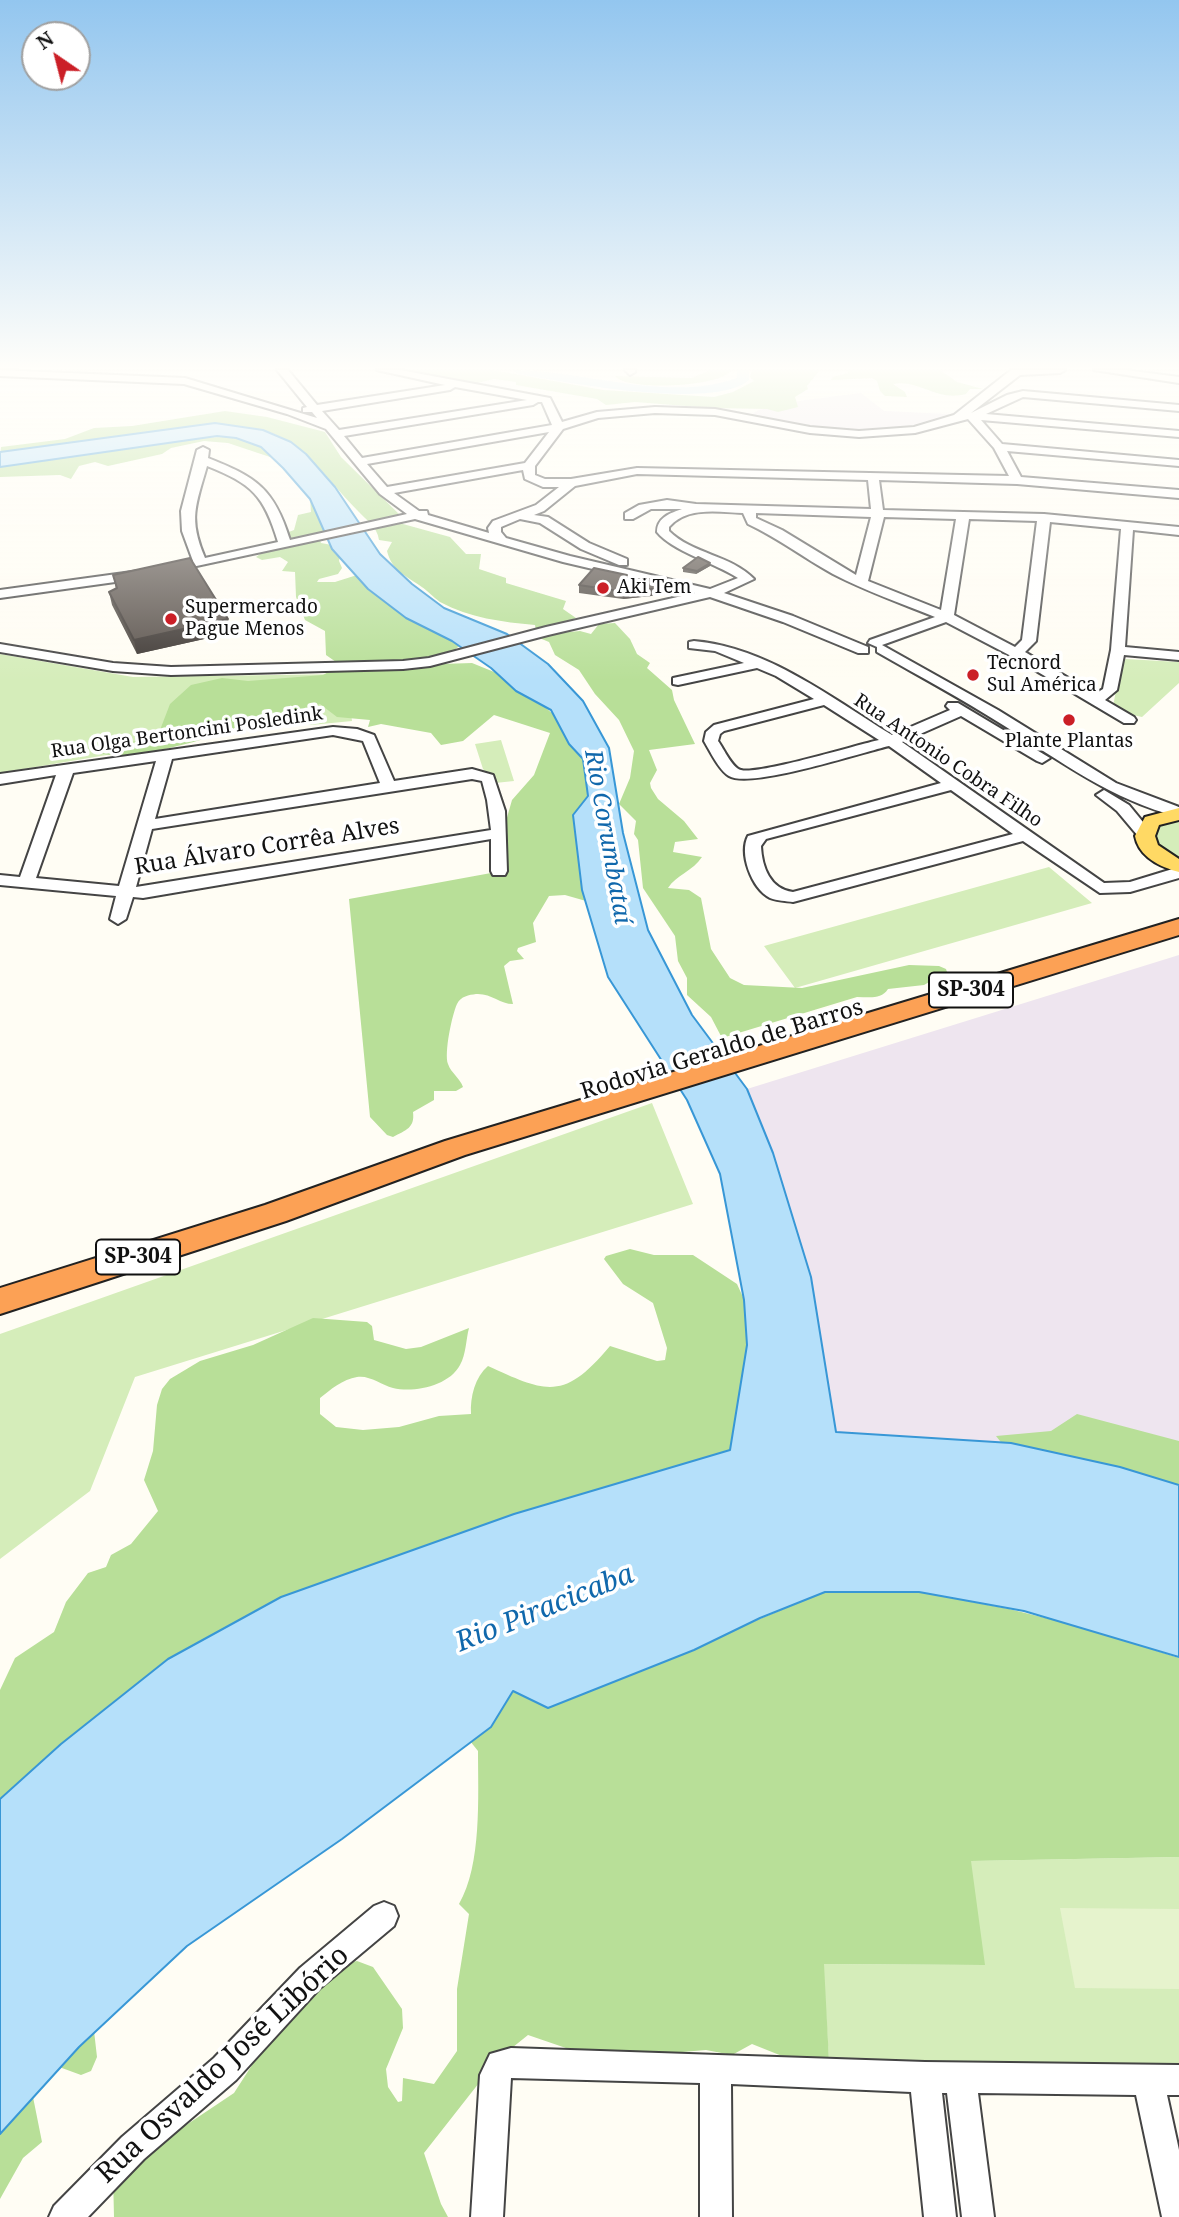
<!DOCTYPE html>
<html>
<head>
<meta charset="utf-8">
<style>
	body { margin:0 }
	#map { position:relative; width:1179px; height:2217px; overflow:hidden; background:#fffdf4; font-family:"Noto Serif",serif }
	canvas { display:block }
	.north { position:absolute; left:21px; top:21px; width:70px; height:70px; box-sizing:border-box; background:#fff; border:2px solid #a0a0a0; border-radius:50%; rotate:325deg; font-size:19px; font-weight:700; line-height:28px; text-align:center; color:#111 }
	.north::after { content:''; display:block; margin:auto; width:24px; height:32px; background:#cb1f27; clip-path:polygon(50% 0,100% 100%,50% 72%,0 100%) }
</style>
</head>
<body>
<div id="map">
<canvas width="1179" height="2217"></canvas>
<div class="north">N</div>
</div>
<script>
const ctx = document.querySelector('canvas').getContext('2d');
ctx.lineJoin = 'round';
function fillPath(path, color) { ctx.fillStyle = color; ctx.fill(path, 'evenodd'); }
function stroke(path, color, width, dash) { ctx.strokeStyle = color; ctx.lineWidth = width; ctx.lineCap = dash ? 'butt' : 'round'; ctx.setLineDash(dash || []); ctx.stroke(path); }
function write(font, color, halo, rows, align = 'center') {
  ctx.font = font + ' "Noto Serif",serif'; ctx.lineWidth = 7; ctx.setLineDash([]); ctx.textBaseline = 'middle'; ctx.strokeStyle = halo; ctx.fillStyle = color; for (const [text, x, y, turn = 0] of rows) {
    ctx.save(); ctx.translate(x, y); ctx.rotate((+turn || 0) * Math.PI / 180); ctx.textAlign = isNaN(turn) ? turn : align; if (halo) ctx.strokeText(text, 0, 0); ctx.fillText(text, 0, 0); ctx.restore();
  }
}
fillPath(new Path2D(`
	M861,393L884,411L950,414L906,427L861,431L803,426L750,415L759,410L805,400Z
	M1179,955V1448L1011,1443L835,1432L811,1277L773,1153L747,1089Z`), '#eee5ef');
fillPath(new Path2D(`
	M0,654L133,677L347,674L352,721L311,725L269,715L172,744L0,773Z
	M1126,659L1179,662V683L1142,717L1120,712L1113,707L1121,661Z
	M501,740L514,781L495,783L483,769L475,744Z
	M1179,818V862L1155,846L1151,831L1156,825Z
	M1049,867L1092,903L795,988L764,946Z
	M652,1103L693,1204L135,1377L90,1491L0,1559V1334Z
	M1179,1857V2067L829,2061L823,1964L984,1965L970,1861Z`), '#d5edba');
fillPath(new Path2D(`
	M396,370H493L603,390L714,397L733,392L754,381L750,377L752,370H820L807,386L808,389L795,397L798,407L778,412L767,409L711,408L635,402L606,405L597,399L516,385V382L494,379L473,384Z
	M710,370H732C719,388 625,391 615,376L692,378Z
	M847,370H940L957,382L983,389H970L966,394C936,402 920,379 893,384L905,392L907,397L885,396L880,391L877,381L872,378L831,380L833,377L848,373Z
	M225,411L267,417L325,432L341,457L402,517L403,524L450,537L466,554H481L479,569L506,578V583L566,601L563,609L576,618L558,625V633L580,631L591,634L599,624L615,623L630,639L637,654L650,663L647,668L672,690L674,700L695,744L649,750L657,770L650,783L651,788L658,799L684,821L698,839L675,842L673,852L702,857C693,871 676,875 668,888L689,890L701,898L711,949L730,978L744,985L802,988L909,965L939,966L946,969L947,972L924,985L888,989C881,1000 869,997 857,997L722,1038L711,1017L687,995V978L678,961L675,936L643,888L638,840L634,834L636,821L619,804L630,778L634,751L619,720L595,694L579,670L555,655L549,642L537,637L535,625C502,622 470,618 440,602C433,597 427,590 419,585C403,574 392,570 387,551L392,542L379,540C377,526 366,520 357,510C322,475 299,431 245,427L0,457L1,447L65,439L94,428L132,426Z
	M225,437L248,440L275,450L282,461L228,443L204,441L171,448L162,454L108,466L95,462L79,466L71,479L60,475L0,477V466L187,438Z
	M309,483L328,529L319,538L321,543L332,545L340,556L339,561L342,568L338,574L319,579L317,582H335L357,575C392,605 419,634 467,640L443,659L441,664L472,663L514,680L585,742L600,905L565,895L549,896L533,923L536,942L518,948L517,951L524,959L510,961L504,966L513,1004C500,1004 491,993 476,994C469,995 461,996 457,1004C452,1015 444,1053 448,1064C451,1073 460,1078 463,1087L456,1091H434V1100L413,1112C415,1128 406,1130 393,1137L387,1135L370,1117L349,899L502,871L504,828L512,800L534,775L550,733L494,715L463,741L441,745L431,733L381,724L368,727L370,720L337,717L320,704L263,728L256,720C228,734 129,764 101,753L113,745L161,737L160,730L170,704L191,685L222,678L248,681L323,675L337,667L336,662L326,655L325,631L305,620L296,597L295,572L282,571L288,562L280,557L262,560L256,557L264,551L274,549L277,535L273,529L275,523L286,533L294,530L298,515L311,512Z
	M630,1249L654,1255H693L737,1284L758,1330L735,1453L0,1838V1690L15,1658L54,1632L66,1602L88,1573L106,1567L111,1555L131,1544L158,1511L144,1480L153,1451L157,1405L162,1389L170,1379L200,1361L253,1345L313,1318L367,1322L372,1326L374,1340L406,1349L421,1347L469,1328C466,1339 466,1355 460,1365C449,1386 414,1393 393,1388C381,1385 370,1375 357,1377C343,1379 330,1390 320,1398V1414L336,1427L363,1430L399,1427L439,1416L471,1414C470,1397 475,1377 488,1366C547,1393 564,1401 610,1346L657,1361L665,1360L667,1348L653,1303L623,1284L604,1259L606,1256Z
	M1077,1414L1179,1441V1546L1008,1451L996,1436L1051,1431Z
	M825,1592H919L1009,1609L1078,1626L1179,1658V1857L971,1861L985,1965L824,1964L829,2061L787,2058L752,2044L732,2055L706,2050L598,2059L528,2035L497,2060L424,2153L441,2204L448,2217H114L113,2174L234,2093L283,2017L341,1965L357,1961L373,1967L402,2009L403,2028L386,2069L388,2087L398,2102L402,2101L403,2078L434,2084L457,2051V1989L469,1914L459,1904C482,1865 478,1796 478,1751L470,1741L491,1727L513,1691L548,1708L687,1653L750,1623Z
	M93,2022L97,2057L91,2071L81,2075L51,2064L31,2087L42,2142L23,2158L0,2199V2082Z`), '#b8df98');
fillPath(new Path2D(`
	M1060,1908L1179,1909V1989L1075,1988Z`), '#e6f3cd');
const water = new Path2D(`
	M215,423L263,430L291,442L306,454L335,487L380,554L412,584L444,608L507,634L548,664L583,701L609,748L623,833L648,930L692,1015L747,1089L773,1153L811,1277L836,1432L1011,1443L1120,1467L1179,1485V1657L1024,1611L919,1592H825L760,1618L694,1650L548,1708L513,1691L491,1727L342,1839L187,1946L79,2047L0,2134V1799L61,1744L168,1659L281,1597L514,1514L730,1450L747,1345L744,1300L720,1174L687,1100L608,977L582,890L573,815L588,796L583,759L569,744L551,710L516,691L491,668L452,641L406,618L368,589L332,549L310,499L283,468L261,447L236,438L217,436L0,467V452Z`);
fillPath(water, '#b5e0fa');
stroke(water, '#3897d6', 2);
fillPath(new Path2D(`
	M512,370C583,370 669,403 737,378V370H749V380C713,411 565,382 518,374Z`), '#b5e0fa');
const minor = new Path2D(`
	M0,370L185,378L317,418L312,412H303V408L307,407L277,370H288L317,405L445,385L377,370H400L550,398L562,422L597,412L655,407L715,409L810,427L859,431L914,427L954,415L1011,370H1065L1060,373L1020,375L971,413L1007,395L1023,391L1179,405V411L1023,397L986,414L1179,431V437L981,420L1002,444L1179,460V466L1007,451L1021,477L1179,490V498L1017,484L879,480L883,510L1044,514L1179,527V535L1133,530L1125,647L1179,652V660L1124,655L1117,690L1105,700L1134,717L1136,720L1134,723H1124L1011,656L946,622L882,645L998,710L1116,783L1179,807V817C1112,800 1060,761 1003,725C962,699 919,676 877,652V647L868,643L870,640L935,617C900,603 866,591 833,574C804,558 778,538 748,524L743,513C719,512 687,506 669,527V531C692,554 731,555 754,579L724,593L793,616L868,647V653H858L783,622L710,597L548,635L430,666L403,669L171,675L113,671L0,652V644L113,663L171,667L403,661L429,658L546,627L695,593L563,562L415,519L164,573V567L193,561L182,531L181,511L197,450L203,447L209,450L208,458C256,477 274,488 290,540L407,514L380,494L326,429L287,414L184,384L0,376ZM455,387L527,400L339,430L322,411L450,390ZM538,402H542L552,425L362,458L344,436L533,405ZM655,413L715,415L810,433L859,437L915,433L968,419L994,448L1009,476L637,468L571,479H545L535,475V466L563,429L598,418ZM549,432L525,463L387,487L367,464ZM207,466C252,484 264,495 278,542L205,558C188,518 196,505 207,466ZM523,470L525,479L543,487H559L536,505L493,521L488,528L489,533L428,515L427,511H419L394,493ZM637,474L868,480L871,509L696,504L667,500L639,505L625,513V519H633L651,509H682C671,513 657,517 657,532C672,551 715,563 738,578L710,589L570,556L506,538L501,532V527L520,519L540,523L581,549L619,565H627V559L589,543L548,517L534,515L544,511L575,486ZM756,513L871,517L856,575L782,530L756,518ZM884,517L956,519L941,610L868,581ZM969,519L1037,521L1022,640L1015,647L954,615ZM1050,522L1121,529L1111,650L1103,689L1095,694L1025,652L1036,641Z
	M625,370H635V372L630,375Z
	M1094,370H1126L1179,377V383Z
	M139,571L144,572V578L0,598V590Z
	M694,641C767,647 831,698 892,735L950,710L946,706L948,703H958L1050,758L1042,763L1037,761L961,716L902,742L1104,883L1130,882L1179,867V878L1130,892L1100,893L1023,841L793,902C786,901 777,901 770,898C751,888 739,853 748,836L941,783L889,746C860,753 750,789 729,776C719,770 710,751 704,741L706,732L714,725L814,699L776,676L757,668L678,685L673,684V678L744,663L715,651L689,648V642ZM824,705L879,740C856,745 758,775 741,770C732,768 724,749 718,741L720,734L724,731ZM951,790L1013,834L793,892C770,889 762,867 761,846L766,839Z
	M333,727L357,729L374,735L394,781L472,769L493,775L505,811L507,871L505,875H493L491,871V839L143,898L133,897L126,919L118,924L110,919L116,896L0,885V875L20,877L56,775L0,784V774ZM333,735L363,741L380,783L155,819L172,759ZM156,761L119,886L36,878L73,773ZM472,779L482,781L487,800L491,830L136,887L152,829Z
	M1104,790L1129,805L1152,833L1150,836H1138L1117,811L1096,795Z
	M384,1902L394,1906L398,1916L394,1926L320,1988L236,2080L144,2159L88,2217H49L54,2206L122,2137L214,2058L300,1968L374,1906Z
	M511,2048L925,2062L1179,2065V2095H1167L1179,2150V2217H1162L1136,2095L978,2093L994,2217H962L947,2093H942L956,2217H924L911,2092L731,2084L732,2217H700V2083L511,2078L503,2217H471L480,2075L490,2054Z`);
const major = new Path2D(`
	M1179,808V820L1159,825L1155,836L1158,845L1179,859V872C1160,867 1139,857 1135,836L1145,817Z`);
const highway = new Path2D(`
	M1179,919V935L465,1155L286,1221L0,1314V1288L265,1205L445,1141Z`);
stroke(minor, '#444', 4);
stroke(major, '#222', 4);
stroke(highway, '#222', 4);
fillPath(minor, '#fff');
fillPath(major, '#ffd964');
fillPath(highway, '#fca155');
fillPath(new Path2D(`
	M710,566L696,574L683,572V568Z
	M113,575L231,633L137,654L112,605L109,592L116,589Z
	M627,579L679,586V593L623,599L579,593V585Z`), '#4d4741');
fillPath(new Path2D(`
	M710,563V566L696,574L697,571Z
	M679,586V593L623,599L624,592Z
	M228,619L231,633L137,654L134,640Z`), '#3f3935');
const building = new Path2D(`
	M698,557L710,563L697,571L683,568Z
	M190,558L228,619L134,640L109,592L117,588L113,575Z
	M594,568L627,575L625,579H651L679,586L624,592L579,585Z`);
fillPath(building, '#5a524c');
stroke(building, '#3f3935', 2);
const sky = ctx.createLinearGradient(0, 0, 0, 681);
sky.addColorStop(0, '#93c6ef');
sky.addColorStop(0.54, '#fffefa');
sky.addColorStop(1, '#fffefa00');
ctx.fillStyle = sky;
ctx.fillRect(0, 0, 1179, 681);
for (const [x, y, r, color] of [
	[603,588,7,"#cb1f27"],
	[171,619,7,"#cb1f27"],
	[973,675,7,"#cb1f27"],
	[1069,720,7,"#cb1f27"]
]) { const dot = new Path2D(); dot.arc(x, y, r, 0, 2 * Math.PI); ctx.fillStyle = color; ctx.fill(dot); stroke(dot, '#fff', 2.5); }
write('19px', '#111', '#fff', [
	["Aki Tem",617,588],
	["Supermercado",185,608],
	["Pague Menos",185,630],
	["Tecnord",987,664],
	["Sul América",987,686],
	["Plante Plantas",1069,742,"center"]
], 'left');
write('19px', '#111', '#fff', [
	["Rua Olga Bertoncini Posledink",187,733,-8],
	["Rua Antonio Cobra Filho",948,761,34]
]);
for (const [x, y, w] of [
	[971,990,84],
	[138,1257,84]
]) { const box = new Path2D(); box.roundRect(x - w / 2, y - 17.5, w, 35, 5); ctx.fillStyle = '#fff'; ctx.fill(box); stroke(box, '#111', 2); }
write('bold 21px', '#111', null, [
	["SP-304",971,990],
	["SP-304",138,1257]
]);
write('23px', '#111', '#fff', [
	["Rua Álvaro Corrêa Alves",267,847,-9],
	["Rodovia Geraldo de Barros",722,1050,-17]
]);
write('italic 24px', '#1068ac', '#fff', [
	["Rio Corumbataí",607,837,80]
]);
write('italic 28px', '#1068ac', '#fff', [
	["Rio Piracicaba",545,1609,-22]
]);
write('28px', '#111', '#fff', [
	["Rua Osvaldo José Libório",223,2065,-43]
]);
</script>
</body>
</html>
